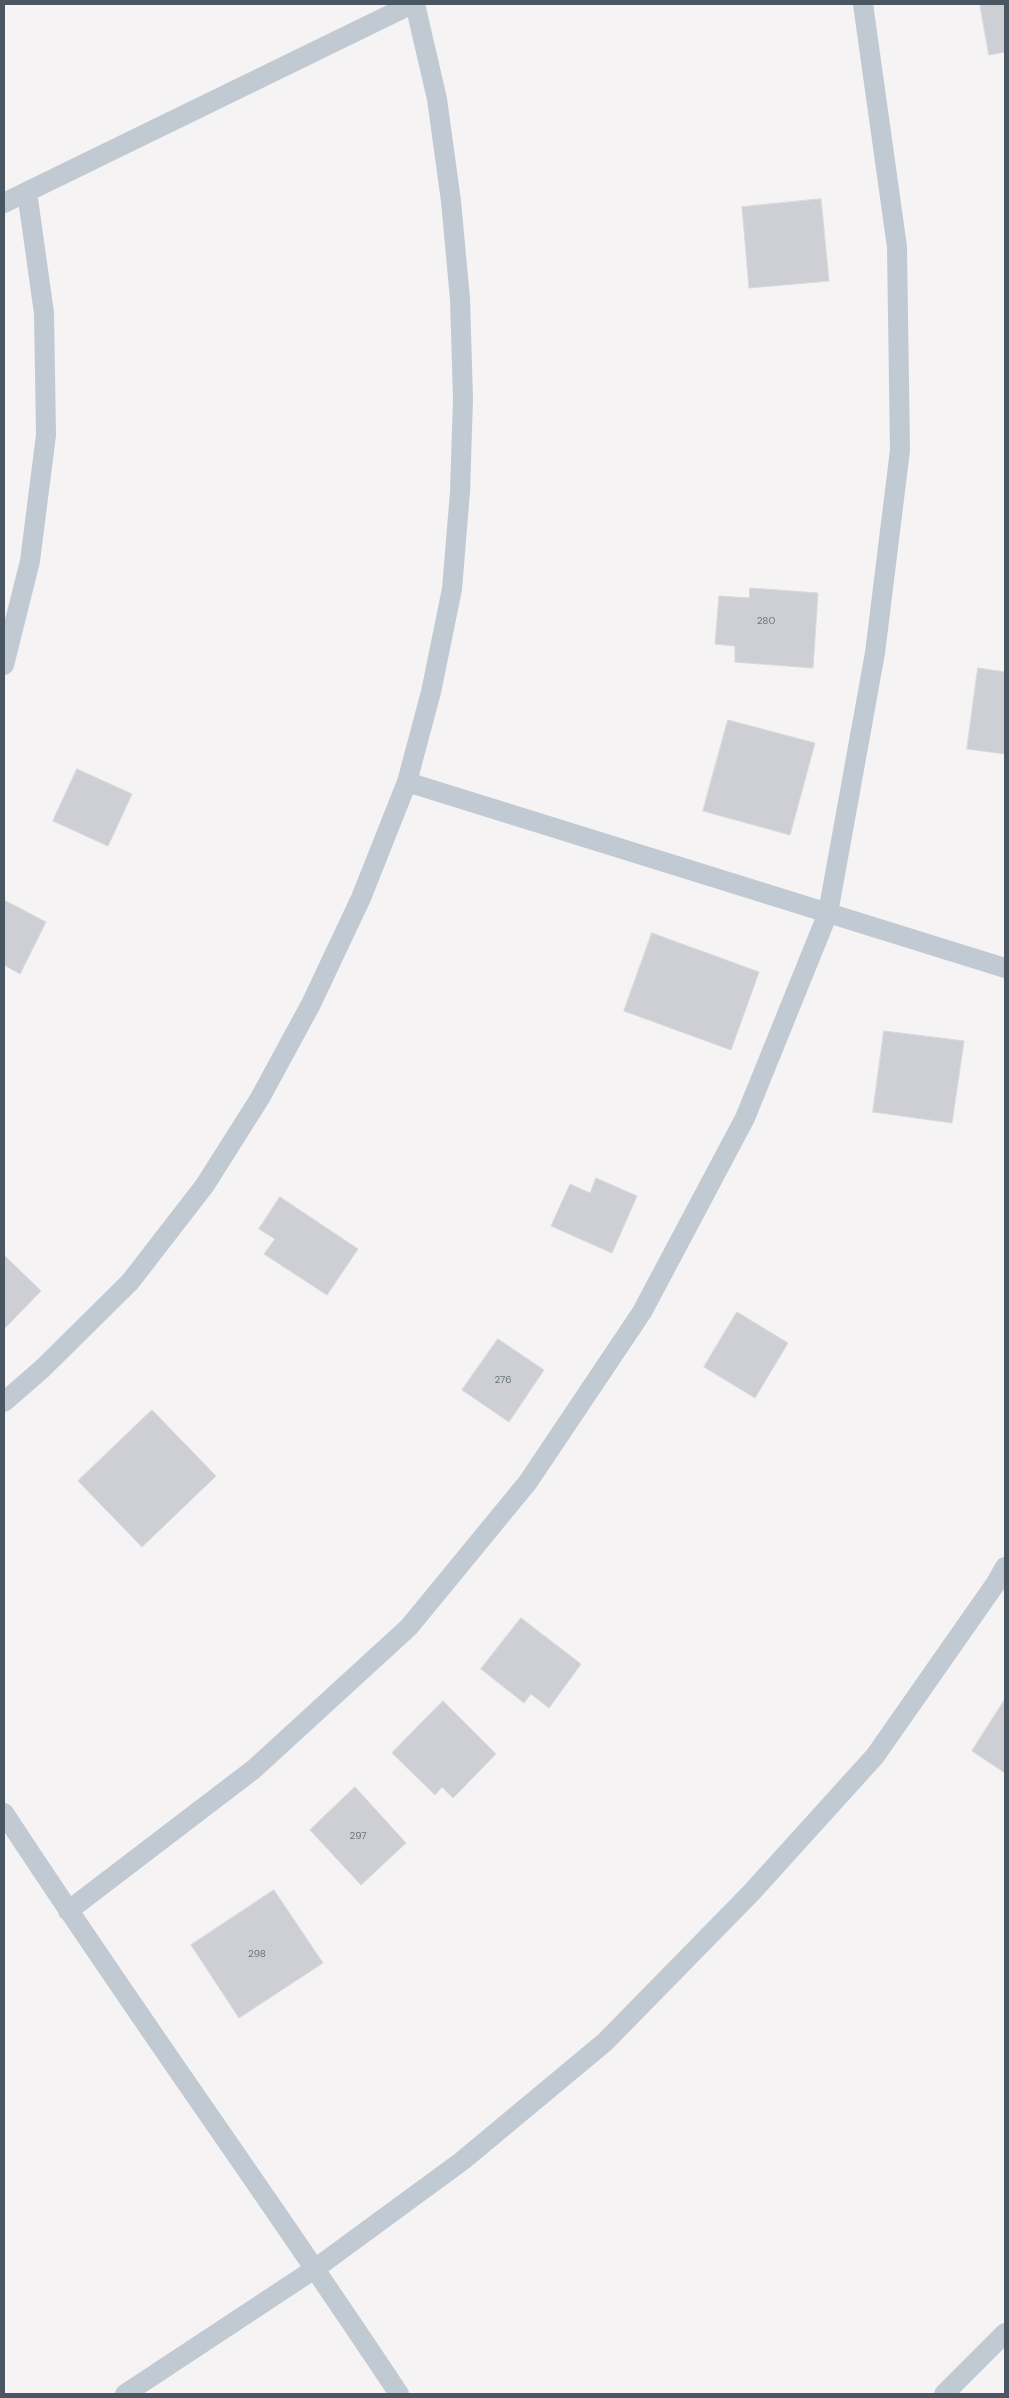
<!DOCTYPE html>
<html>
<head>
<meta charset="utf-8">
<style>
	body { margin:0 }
	#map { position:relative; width:1009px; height:2398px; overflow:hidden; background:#f5f3f3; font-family:"DM Sans",sans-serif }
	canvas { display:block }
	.frame { position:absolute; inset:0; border:5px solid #4a5661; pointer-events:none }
</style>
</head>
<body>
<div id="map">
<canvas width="1009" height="2398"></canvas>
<div class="frame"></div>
</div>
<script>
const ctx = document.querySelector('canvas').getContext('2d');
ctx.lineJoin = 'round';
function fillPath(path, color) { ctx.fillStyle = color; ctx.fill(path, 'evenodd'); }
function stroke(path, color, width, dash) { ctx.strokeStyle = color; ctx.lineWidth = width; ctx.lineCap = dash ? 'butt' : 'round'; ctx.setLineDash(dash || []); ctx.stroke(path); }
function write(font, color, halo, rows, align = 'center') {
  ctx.font = font + ' "DM Sans",sans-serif'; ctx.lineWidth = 4.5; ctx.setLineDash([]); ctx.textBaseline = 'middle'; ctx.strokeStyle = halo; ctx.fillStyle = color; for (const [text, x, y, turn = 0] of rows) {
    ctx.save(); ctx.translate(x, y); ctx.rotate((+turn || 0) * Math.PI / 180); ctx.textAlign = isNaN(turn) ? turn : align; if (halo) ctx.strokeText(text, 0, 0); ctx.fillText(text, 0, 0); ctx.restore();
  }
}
const building = new Path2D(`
	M980,4H1005V52L989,55Z
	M821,199L829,281L749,288L742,207Z
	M750,588L818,593L813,668L735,662V646L715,644L719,596L749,598Z
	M978,668L1005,672V754L967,749Z
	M728,720L815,743L790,835L703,811Z
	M77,769L132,794L108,846L53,821Z
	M4,900L46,922L20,974L4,965Z
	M652,933L759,972L731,1050L624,1011Z
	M884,1031L964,1041L952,1123L873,1112Z
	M596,1178L637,1196L612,1253L551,1226L570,1184L590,1193Z
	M280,1197L358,1249L327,1295L264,1254L275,1239L259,1229Z
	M4,1255L41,1291L4,1329Z
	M737,1312L788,1343L755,1398L704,1367Z
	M498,1339L544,1370L509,1422L462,1390Z
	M152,1410L216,1476L142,1547L78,1481Z
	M521,1618L581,1664L549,1708L531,1694L524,1703L481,1669Z
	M1005,1699V1773L972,1751Z
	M443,1701L496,1754L453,1798L442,1787L435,1795L392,1753Z
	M355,1787L406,1843L361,1885L310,1830Z
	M274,1890L323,1963L239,2018L191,1945Z`);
fillPath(building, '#cdcfd5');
stroke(building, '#d7d9de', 1);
stroke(new Path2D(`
	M4,203L412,4
	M4,665L30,561L46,435L44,313L27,192
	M407,782L1005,968
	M4,1402L42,1369L130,1282L205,1185L260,1098L311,1004L361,898L407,782L431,692L452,589L460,492L463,399L460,299L451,201L437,99L415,4
	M4,1813C132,2009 270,2199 399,2394
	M68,1911L254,1769L409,1627L528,1482L642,1312L745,1118L828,913L875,653L900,450L897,247L863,4
	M125,2394L316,2268L462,2161L605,2042L751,1893L875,1756L996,1583L1005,1567
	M944,2394L1005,2333`), '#c1cad2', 20);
write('10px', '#6b747e', null, [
	["280",766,621],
	["276",503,1380],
	["297",358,1836],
	["298",257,1954]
]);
</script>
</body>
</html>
